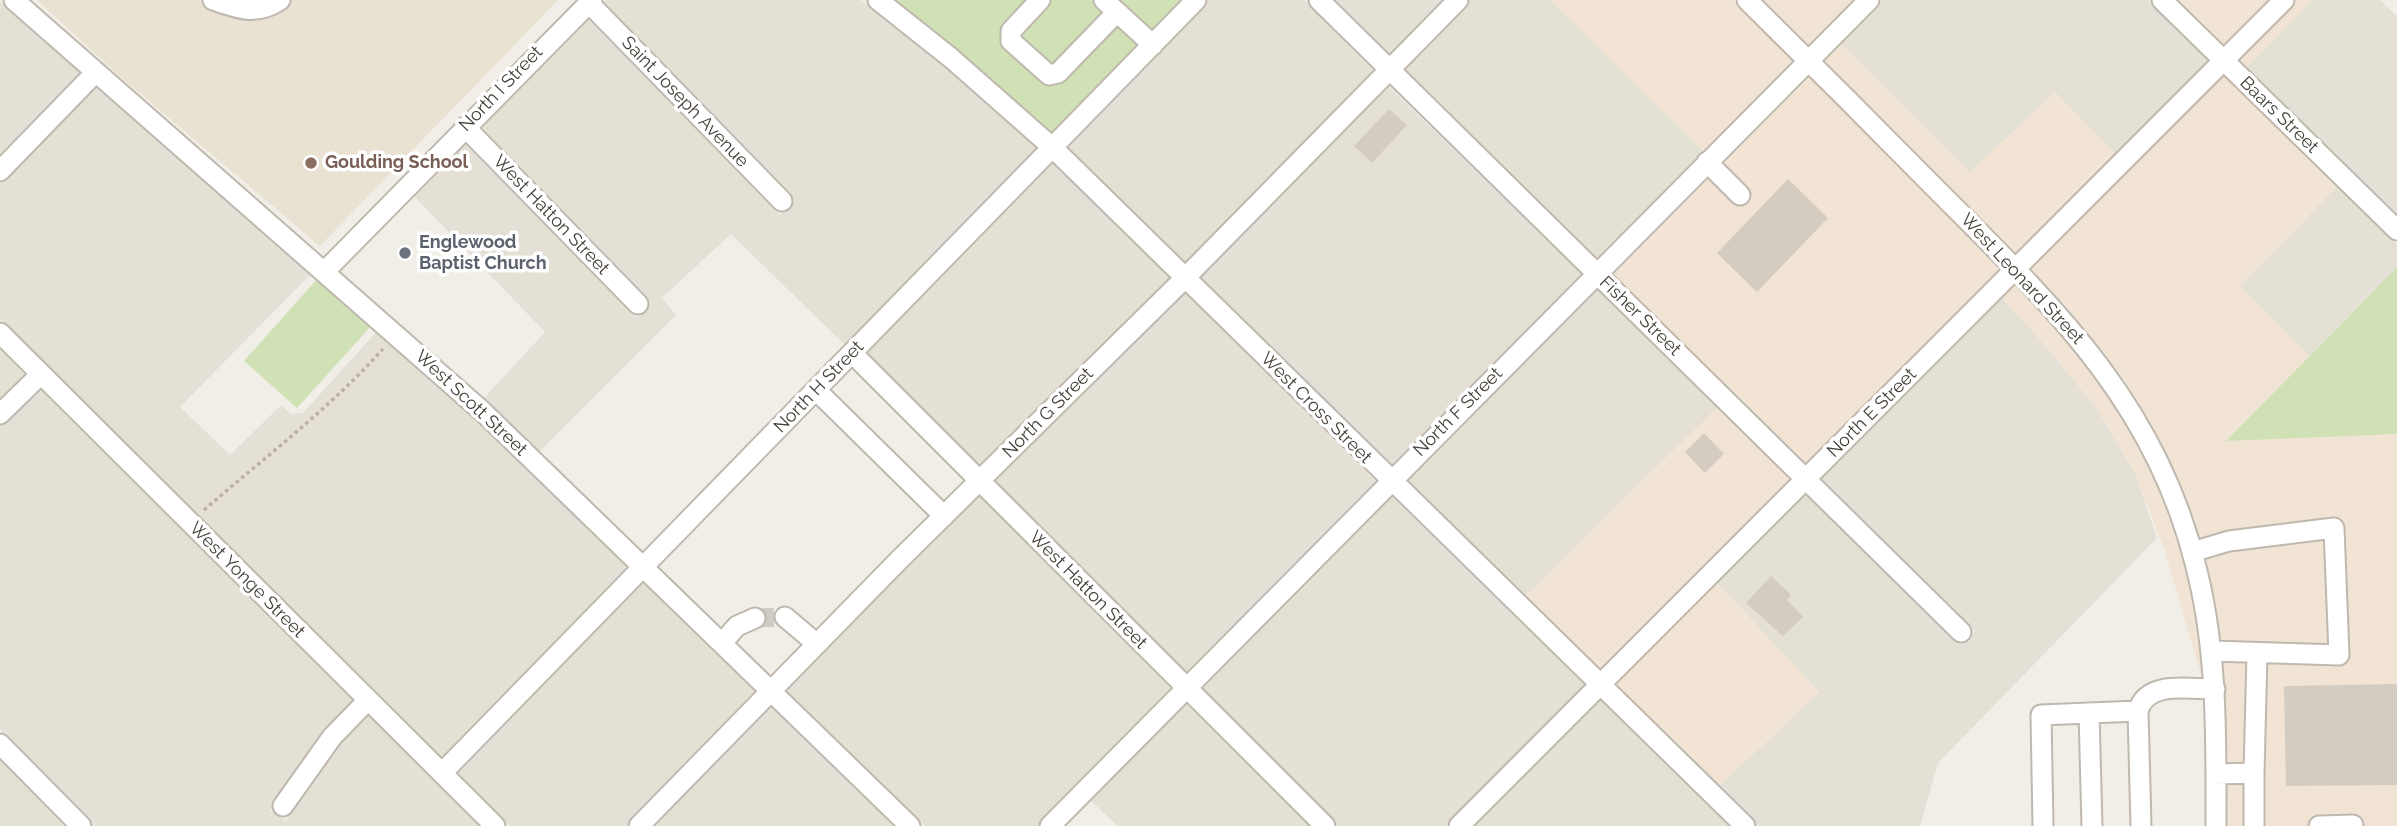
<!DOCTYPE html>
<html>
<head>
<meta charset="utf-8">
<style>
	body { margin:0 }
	canvas { display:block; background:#f1eee7 }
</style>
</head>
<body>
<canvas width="2397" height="826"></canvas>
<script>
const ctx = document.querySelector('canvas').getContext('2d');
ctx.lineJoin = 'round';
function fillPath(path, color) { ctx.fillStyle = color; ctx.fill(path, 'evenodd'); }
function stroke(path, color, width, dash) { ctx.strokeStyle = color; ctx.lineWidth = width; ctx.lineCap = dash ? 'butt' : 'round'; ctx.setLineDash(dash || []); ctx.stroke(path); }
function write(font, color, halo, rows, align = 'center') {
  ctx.font = font + ' Raleway,sans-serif'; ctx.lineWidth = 7; ctx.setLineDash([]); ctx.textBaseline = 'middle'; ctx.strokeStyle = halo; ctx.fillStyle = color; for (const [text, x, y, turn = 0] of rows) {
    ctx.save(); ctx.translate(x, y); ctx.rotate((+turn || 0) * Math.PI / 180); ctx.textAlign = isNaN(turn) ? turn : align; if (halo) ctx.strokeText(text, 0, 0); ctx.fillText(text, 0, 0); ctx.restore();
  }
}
fillPath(new Path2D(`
	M606,0H861L944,66L1039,149L846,346L731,234L662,298L676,315L540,451L543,455L484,398L545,332L412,194L464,141L637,318L651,303L478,126L588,16L780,215L795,201L604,3Z
	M1209,0H1304L1375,73L1186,264L1067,146Z
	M1333,0H1446L1390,58Z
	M1471,0H1551L1704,152L1597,259L1403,71Z
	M1882,0H2148L2210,62L2117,155L2055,92L1970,173L1839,43Z
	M2312,0H2380L2397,16V215L2246,68Z
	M0,2L82,74L0,158Z
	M95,86L312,273L180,407L230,455L281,405L291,414L303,413L377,331L475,419L629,568L443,759L0,318V184Z
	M1388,86L1582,274L1391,467L1199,276Z
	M1052,161L1171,279L981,466L866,352Z
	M2337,186L2397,244V267L2309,356L2239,287Z
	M1595,287L1718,407L1525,597L1404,479Z
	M1184,291L1376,482L1187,675L994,479Z
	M2001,297L2045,345L2096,407L2135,473L2157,538L1938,763L1920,826H1760L1719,786L1819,692L1716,582L1806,492L1961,645L1975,631L1820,477Z
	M0,349L26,375L0,401Z
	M39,388L354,701L325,732L270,811L286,820L339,743L367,714L480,826H96L0,729V426Z
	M979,494L1172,690L1037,826H925L787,691Z
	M1389,494L1587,686L1446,826H1340L1200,688Z
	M642,581L759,693L626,826H510L456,772Z
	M1600,698L1730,826H1472Z
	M1185,703L1310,826H1118L1089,799Z
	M772,706L895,826H652Z
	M0,759L66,826H0Z`), '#e5e0d6');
fillPath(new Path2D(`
	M1551,0H1732L1794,62L1704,152Z
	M1762,0H1856L1809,47Z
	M2177,0H2271L2224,47Z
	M2297,0H2312L2246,68L2237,60Z
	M1839,43L1970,172L2055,92L2117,155L2017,255L1822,60Z
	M1807,75L2002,270L1807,464L1610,272Z
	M2223,75L2337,186L2240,286L2309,356L2227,440L2397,434V826H2226L2223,657L2205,559L2190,512L2149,421L2124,379L2066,306L2029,268Z
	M2015,283L2051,321L2107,392L2154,477L2186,566L2197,617L2205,689L2165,552L2135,473L2096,407L2045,345L2001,297Z
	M1718,407L1792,479L1602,671L1525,597Z
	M1716,582L1819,692L1719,786L1615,683Z`), '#f1e4d5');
fillPath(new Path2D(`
	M37,0H558L320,246L124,80Z`), '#e9e2d3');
fillPath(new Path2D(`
	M895,0H1183L1054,134L958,50Z
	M2397,267V434L2226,441Z
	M319,277L372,325L297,408L244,361Z`), '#cfe1b5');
fillPath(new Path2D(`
	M1389,109L1407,125L1372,163L1354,146Z
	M1788,179L1828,218L1757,292L1717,253Z
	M1704,433L1724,454L1705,473L1685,452Z
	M1771,576L1791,595L1787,600L1803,617L1783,636L1746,603Z
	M2397,684V785L2286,786L2284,686Z`), '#d5ccc1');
stroke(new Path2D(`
	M755,618L785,617`), '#cecbc4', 19, [19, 10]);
const minor = new Path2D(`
	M14,0L482,411L910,826
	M213,0C239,9 256,16 280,0
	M878,0L951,58L1053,148L1745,826
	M1040,0L1011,31V41L1049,75L1058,73L1117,12
	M1104,0L1153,45
	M1319,0L1961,632
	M1747,0C1812,64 1877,129 1941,194C2054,307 2155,403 2195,563C2218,650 2216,737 2216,826
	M2162,0L2397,230
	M589,3L782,201
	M465,127L638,304
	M1707,162L1740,195
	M0,171L95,73
	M325,271L592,0
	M0,333L495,826
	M852,353L1325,826
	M816,390L944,516
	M0,414L40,375
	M2192,552L2229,541L2334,528L2339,655L2212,651
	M785,617L817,644
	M722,643L737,626L755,618
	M2089,713L2092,826
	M0,744L81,826
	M442,773L1196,0
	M2254,773L2257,654
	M2216,774L2254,773V826
	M283,806L332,737L368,700
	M639,826L900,559L1185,278L1458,0
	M1050,826L1869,0
	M1459,826L2284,0
	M2043,826L2041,715L2138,711
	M2141,826L2138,711C2147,680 2188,689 2215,689
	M2319,826L2353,825`);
stroke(minor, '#bfb8ae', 23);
stroke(new Path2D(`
	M204,510C265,457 329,409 383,349`), '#bcb09e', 3.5, [3.5, 3.5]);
stroke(minor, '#fff', 19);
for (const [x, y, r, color] of [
	[311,163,7,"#8d6e63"],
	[405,253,7,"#6b7280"]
]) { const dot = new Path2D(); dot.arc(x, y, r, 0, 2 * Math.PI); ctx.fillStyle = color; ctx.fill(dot); stroke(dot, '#fff', 2.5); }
write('18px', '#443e37', '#fff', [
	["North I Street",501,89,-46],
	["Saint Joseph Avenue",685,102,46],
	["Baars Street",2279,115,44],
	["West Hatton Street",551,215,46],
	["West Leonard Street",2022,279,47],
	["Fisher Street",1640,316,44],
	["North H Street",819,387,-46],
	["West Scott Street",471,403,43],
	["West Cross Street",1316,408,45],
	["North F Street",1458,412,-45],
	["North G Street",1048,413,-45],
	["North E Street",1872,413,-45],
	["West Yonge Street",247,580,45],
	["West Hatton Street",1088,590,45]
]);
write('bold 18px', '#785e54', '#fff', [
	["Goulding School",325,163]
], 'left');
write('bold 18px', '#5b616d', '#fff', [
	["Englewood",419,243],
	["Baptist Church",419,264]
], 'left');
</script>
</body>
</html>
